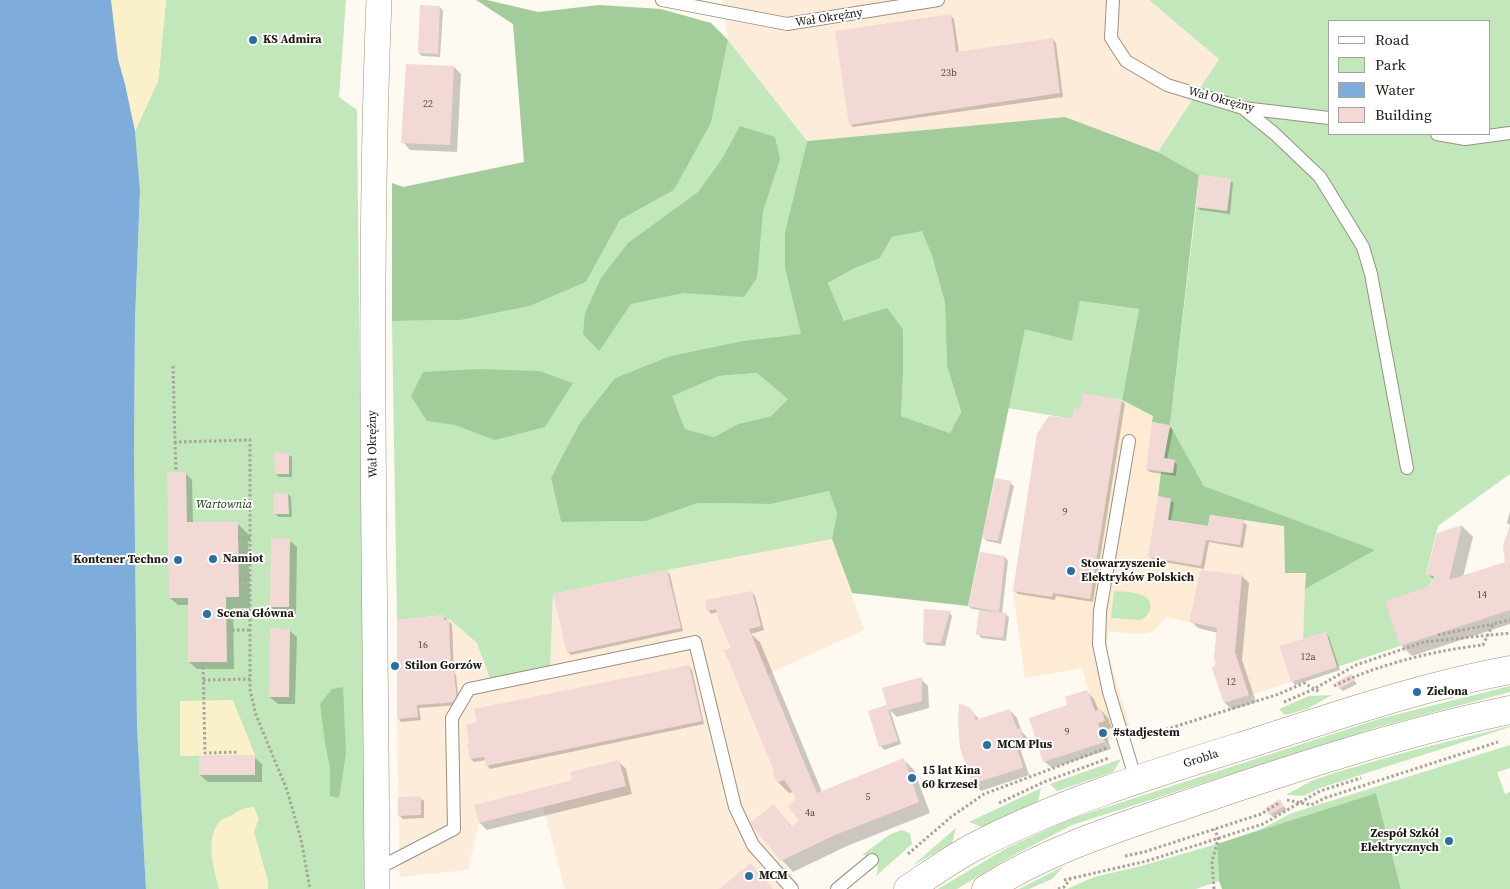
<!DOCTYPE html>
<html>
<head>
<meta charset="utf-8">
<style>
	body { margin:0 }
	#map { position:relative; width:1510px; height:889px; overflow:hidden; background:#fef9f1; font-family:"Source Serif 4",serif }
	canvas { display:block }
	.legend { position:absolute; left:1328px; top:20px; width:162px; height:115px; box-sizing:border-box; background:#fff; border:1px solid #a5a3a1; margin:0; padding:6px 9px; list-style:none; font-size:15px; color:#1e1913 }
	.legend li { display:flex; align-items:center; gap:10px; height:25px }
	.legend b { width:25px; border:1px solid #a5a3a1 }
</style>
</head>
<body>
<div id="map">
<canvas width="1510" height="889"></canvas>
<ul class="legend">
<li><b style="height:6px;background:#fff"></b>Road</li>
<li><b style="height:14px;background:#c1e7ba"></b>Park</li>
<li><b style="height:14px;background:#7faddb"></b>Water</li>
<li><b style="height:14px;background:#f2d9d5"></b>Building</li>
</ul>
</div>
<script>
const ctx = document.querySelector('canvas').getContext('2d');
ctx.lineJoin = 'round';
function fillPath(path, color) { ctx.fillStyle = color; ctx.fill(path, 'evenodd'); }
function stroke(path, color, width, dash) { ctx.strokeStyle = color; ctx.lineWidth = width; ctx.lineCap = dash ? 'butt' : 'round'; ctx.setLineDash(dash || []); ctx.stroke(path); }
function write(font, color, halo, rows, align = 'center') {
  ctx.font = font + ' "Source Serif 4",serif'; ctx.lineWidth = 4; ctx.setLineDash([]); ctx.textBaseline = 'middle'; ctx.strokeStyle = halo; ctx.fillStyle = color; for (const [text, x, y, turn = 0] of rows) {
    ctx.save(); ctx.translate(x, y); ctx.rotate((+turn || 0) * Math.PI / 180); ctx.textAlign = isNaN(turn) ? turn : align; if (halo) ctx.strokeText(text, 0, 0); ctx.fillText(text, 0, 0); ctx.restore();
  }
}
fillPath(new Path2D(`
	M723,0H1149L1219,59L1158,152L1064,117L807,141L728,40Z
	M1210,515L1285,526V573H1306L1303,639L1279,647L1291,682L1224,703L1212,668L1216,664L1214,658L1217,628L1190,622Z
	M832,539L864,630L768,674L835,835L781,861L800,886L796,889H565L543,807L479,823L468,870L400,877L397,719V620L444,615L477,643L492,684L550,672L553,594L667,570Z`), '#feecdb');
fillPath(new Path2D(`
	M1083,393L1122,400L1153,416L1146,469L1161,472L1158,496L1171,499L1208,526L1189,622L1166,617L1157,628L1148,633L1135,634L1108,631L1107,651L1132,733L1105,742L1098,723L1105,720L1101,709L1095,711L1082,668L1025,678L1013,591L1037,434L1049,416L1072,419L1074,408Z`), '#fdecd3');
fillPath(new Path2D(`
	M166,0H346L339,97L357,110L365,889H146L137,726L134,452L135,319L140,192L135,131L158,81Z
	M1149,0H1510V474L1438,526L1426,574L1434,576L1400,646L1337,667L1326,632L1303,639L1305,589L1374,550L1204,486L1170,425L1196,207L1227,211L1231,179L1199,175L1158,152L1219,59ZM1329,21H1489V134H1329Z
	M728,40L807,141L785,232V268L802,334L742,341L670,356L615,378L551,478L561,522L646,521L698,503L771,504L829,491L837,513L832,539L667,570L553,594L550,672L492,684L477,643L449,619L444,620V615L397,620L392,321L461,320L530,306L586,282L620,220L674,190L711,123Z
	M922,230L932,256L945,303L947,366L961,413L950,433L901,416L903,375L844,321L828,283L853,269L880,258L892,237Z
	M1080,301L1139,309L1122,400L1083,394L1080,409H1074L1072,419L1008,408L1025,328L1072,341Z
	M757,373L789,398L771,416L738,424L714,437L685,429L671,396L719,376Z
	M1114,591C1126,592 1157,591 1149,612C1147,616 1144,619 1140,620C1136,620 1117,618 1111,618Z
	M1510,686V692L1382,726L1072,825L1014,855L957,889H938L1007,848L1067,820L1379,719Z
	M1332,695L1307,709L1285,715L1279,709L1309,696Z
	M1510,726V727L1320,788L1304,796L1286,795L1311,781L1334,773L1410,751Z
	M1510,745V768L1497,772L1505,794L1510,792V889H1401L1376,793L1217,844L1219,881L1196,889H1067L1094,877L1141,866L1217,844L1261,829L1292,813Z
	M1121,759L1113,772L1057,791L1050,784Z
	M1041,788L1038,801L983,827L969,822Z
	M956,828L952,843L912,866Z
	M901,830L910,833L912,844L876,876C881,864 876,855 862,855L889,835Z
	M1064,866L1052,879L1029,889H1019Z`), '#c1e7ba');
fillPath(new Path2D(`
	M476,0H487L538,12L599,5L661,9L711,23L728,40L711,123L674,190L620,220L586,282L530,306L461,320L392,321V183L403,187L524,162L513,24Z
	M1065,117L1158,152L1199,175L1170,425L1204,486L1375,550L1305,589L1306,573H1285L1284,526L1210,515L1208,526L1168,520L1171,499L1158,496L1161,472L1173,473L1164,458L1170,426L1152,422L1153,416L1122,400L1139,309L1080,301L1072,341L1025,329L968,606L852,593L832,539L837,513L829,491L771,504L698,503L646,521L561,522L551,478L580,423L615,378L670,356L742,341L801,334L785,268V232L807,141ZM922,231L932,256L945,303L947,366L961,412L950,433L901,416L903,375V329L887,308L844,321L828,283L853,269L880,258L892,237ZM757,373L788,399L771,416L738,424L714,437L685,429L672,396L719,376Z
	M740,126L775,137L780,159L763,211L757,278L744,297L683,293L631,304L599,351L583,334L585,313L601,278L628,243L698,192L722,159Z
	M479,369L539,371L573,383L545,427L495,440L455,425L427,421L411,396L423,372Z
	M343,687L346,753L339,798L330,796V768L325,743L320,704L332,689Z
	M1376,793L1401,889H1222L1219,881L1217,844Z`), '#a2cd9b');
fillPath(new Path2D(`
	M111,0H166L158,81L135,131L125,84L118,59Z
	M233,700L255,755L180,756V701Z
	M254,807L259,819L254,832L268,881V889H219C214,870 204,837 221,820C224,818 229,817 232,815C241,809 243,808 254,807Z`), '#faf0ca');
fillPath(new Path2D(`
	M0,0H111L118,59L125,84L135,131L140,191L135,319L134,452L137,726L146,889H0Z`), '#7faddb');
fillPath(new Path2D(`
	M440,7L443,11L440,57L422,56L419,53Z
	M950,15L954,19L959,53L1053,39L1056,43L1063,97L853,127L850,124Z
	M454,67L461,74L457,152L410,150L403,142Z
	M1230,180L1233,183L1230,214L1200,210L1197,206Z
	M1122,401L1125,404L1093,602L1056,596L1055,600L1018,594L1014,590L1073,421L1081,410Z
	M1170,427L1173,430L1167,460L1174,461L1177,465L1176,476L1150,472L1147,469Z
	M288,454L292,457V477H279L276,474Z
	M185,473L192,480L193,524L237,523L248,534L250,608H233L234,669H197L189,662V605H178L170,598Z
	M1010,483L1014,486L1001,544L987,541L984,538Z
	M288,494L291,497L292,517H279L275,514Z
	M1170,500L1174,503L1171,521L1209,528L1243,522L1247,525L1243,548L1209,542L1204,569L1153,560L1150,557Z
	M1510,511V525L1507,523Z
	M1462,526L1473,537L1463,577L1507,563L1510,527V624L1412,656L1401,645L1434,580L1428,574L1438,534Z
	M289,540L297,547L296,614H278L271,607Z
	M981,553L1005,557L1008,561L1002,614H1005L1009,617L1006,641L981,638L978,634L981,610L972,609L969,606Z
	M667,571L670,575L683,631L571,655L568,652Z
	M1242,576L1249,583L1242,660L1256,702L1232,710L1225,703L1217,664L1218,633L1198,628L1191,621Z
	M751,592L755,596L764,630L751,634L760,642L822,792L903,759L914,770L930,813L847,846L793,872L782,860L774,806L792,827L800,821L797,800L794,792L789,793L778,782L732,648L718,612L711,614L708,610Z
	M949,612L952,616L945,646L927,645L924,642Z
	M443,617L452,624L454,672L456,675L459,705L419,708L421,720L401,722L398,718Z
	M289,630L297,637L295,704H278L270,697Z
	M1326,633L1329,637L1340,670L1295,685L1292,681Z
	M689,667L692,670L704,724L490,769L487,765L486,760L474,762L471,759L468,745Z
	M1351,676L1357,684L1343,691L1340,688Z
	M921,679L928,686L929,708L897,717L890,710L901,744L884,750L881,746L889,706Z
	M1087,692L1094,699L1099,711L1101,710L1108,718L1112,728L1105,730L1111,749L1052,768L1044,761L1069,706Z
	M969,709L980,720L1010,710L1017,718L1022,732L1027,737L1029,745L1020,748L1029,775L981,791L973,784L961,748Z
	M254,757L262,764V782H208L200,775Z
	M618,761L626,769L632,794L487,830L480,823L476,806L574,781Z
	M420,798L424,801V818L403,819L400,816Z
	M1280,801L1287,810L1273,817L1270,814Z`), '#0003');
fillPath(new Path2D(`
	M420,5L440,6L438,54L418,53Z
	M951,14L956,52L1053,38L1060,93L849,125L835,31Z
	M406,64L454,66L450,145L401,143Z
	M1199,175L1231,179L1227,211L1196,207Z
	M1083,393L1122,400L1090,599L1053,593L1052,597L1013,591L1037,434L1049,416L1072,419L1074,408L1080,409Z
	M1152,422L1170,425L1164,458L1175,460L1173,473L1146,469Z
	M274,452L289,453V474H275Z
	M167,472H186L187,522H238L239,597H226L227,662H188V598H169Z
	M995,478L1011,481L998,541L982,538Z
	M274,493H288L289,514H274Z
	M1158,496L1171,499L1168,520L1208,526L1210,515L1244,520L1240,545L1206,540L1201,566L1148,557Z
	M1462,525L1449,580L1505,562L1503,546L1510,525V610L1400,646L1385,601L1430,586L1434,576L1426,575L1437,533Z
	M271,538L290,539L289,607H270Z
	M980,552L1005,556L999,612L968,606Z
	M667,570L681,628L567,653L553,594Z
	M1200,570L1242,575L1235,652L1249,695L1224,703L1212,668L1216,664L1214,658L1217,628L1189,622Z
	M752,591L761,626L749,629L817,793L904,758L919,802L835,835L781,861L750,823L774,804L791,827L799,821L788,806L795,800V796L784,780L777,783L772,772L774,771L724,650L731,648L719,621L716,609L707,611L705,600Z
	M924,609L950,611L941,643L923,642Z
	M979,610L1006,613L1003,638L976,635Z
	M444,615V620L449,619L451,670H454L457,702L417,705L418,717L397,719V620Z
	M270,628L290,629L289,697H269Z
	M1326,632L1337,667L1291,682L1279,646Z
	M689,665L702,721L486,766L484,757L470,759L467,744H469L466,725L477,722L474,709Z
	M1351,674L1355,680L1339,689L1336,682Z
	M922,677V701L888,710L898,741L879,747L868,711L887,705L882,688Z
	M1087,690L1095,711L1101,709L1105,721L1098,723L1105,742L1043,762L1029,718L1067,705L1065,697Z
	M959,704L964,705L970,708L974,713L975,720L1010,709L1017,729L1020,728L1023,738L1014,741L1023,766L1022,768L972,784L960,748L958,722Z
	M255,755V775H199V756Z
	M619,760L626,786L479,823L474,805L572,780L570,772Z
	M421,796V815L398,816V797Z
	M1280,799L1284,806L1269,815L1265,808Z
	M751,863L773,889H719Z`), '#f2d9d5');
const service = new Path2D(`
	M662,0L787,24L938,0
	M1113,0L1111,38L1126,61L1167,85L1243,108L1329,118
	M1243,108L1275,134L1320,177L1363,247L1371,274L1407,468
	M1437,134L1465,139L1510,133
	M1129,441L1100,611L1099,644L1109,692L1136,780
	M377,869L454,829L452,718L469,689L695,642L735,807L753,845L792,889
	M837,889L872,860`);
const minor = new Path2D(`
	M377,889C376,593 367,296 379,0`);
const secondary = new Path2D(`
	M908,889C929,875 950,860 972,848C1062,801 1159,772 1255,742C1339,715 1423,686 1510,670
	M986,889C1049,849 1121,827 1191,803C1296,767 1401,733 1510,710`);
stroke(service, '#9c907f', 14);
stroke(minor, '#9c907f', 26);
stroke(secondary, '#9c907f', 29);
stroke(new Path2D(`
	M173,366L175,442L250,440V690L256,715L287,790L301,839L310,889
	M175,442L176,472
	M238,538H250
	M239,579H250
	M227,630H250
	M1438,635L1493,624
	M203,662L205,753L239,752
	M203,680L250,679
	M1334,686C1376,665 1436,650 1483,645L1493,624L1510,620
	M1284,702L1314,689L1356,665L1424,642L1510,633
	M1142,737L1279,694L1304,683L1320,692
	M1287,800L1311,805L1325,798L1498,742
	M999,803L1044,782L1109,758
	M908,854L951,817L984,794L1107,748
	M1125,856L1144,852L1261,814L1279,803
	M1064,880L1147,861L1263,824L1320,791L1361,778
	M1058,889L1064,887L1071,878
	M1214,889L1212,862L1218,839L1215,829`), '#a8a39b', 3, [2.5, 2.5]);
stroke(service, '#fff', 12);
stroke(minor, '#fff', 25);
stroke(secondary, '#fff', 28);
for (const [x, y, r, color] of [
	[253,40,5,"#286fa4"],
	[213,559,5,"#286fa4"],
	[178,560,5,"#286fa4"],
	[1071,571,5,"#286fa4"],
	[207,614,5,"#286fa4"],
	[395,666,5,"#286fa4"],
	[1417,692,5,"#286fa4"],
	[1103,733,5,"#286fa4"],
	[987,745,5,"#286fa4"],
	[912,778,5,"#286fa4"],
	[1449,841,5,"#286fa4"],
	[749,876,5,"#286fa4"]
]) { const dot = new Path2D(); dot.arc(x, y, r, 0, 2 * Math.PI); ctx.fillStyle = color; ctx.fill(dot); stroke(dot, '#fff', 2); }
write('10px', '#534944', null, [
	["23b",949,73],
	["22",428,104],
	["9",1065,512],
	["14",1482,595],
	["16",423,645],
	["12a",1308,657],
	["12",1231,682],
	["9",1067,732],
	["5",868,797],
	["4a",810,813]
]);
write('12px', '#1e1913', '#fff', [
	["Wał Okrężny",829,18,-9],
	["Wał Okrężny",1221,100,15],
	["Wał Okrężny",373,444,-91],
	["Grobla",1201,759,-18]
]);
write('bold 12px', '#1e1913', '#fff', [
	["KS Admira",263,40],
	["Namiot",223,559],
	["Kontener Techno",168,560,"right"],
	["Stowarzyszenie",1081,564],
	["Elektryków Polskich",1081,578],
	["Scena Główna",217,614],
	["Stilon Gorzów",405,666],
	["Zielona",1427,692],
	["#stadjestem",1113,733],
	["MCM Plus",997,745],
	["15 lat Kina",922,771],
	["60 krzeseł",922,785],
	["Zespół Szkół",1439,834,"right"],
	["Elektrycznych",1439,848,"right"],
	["MCM",759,876]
], 'left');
write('italic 12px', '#093502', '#fff', [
	["Wartownia",224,505]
]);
</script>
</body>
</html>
